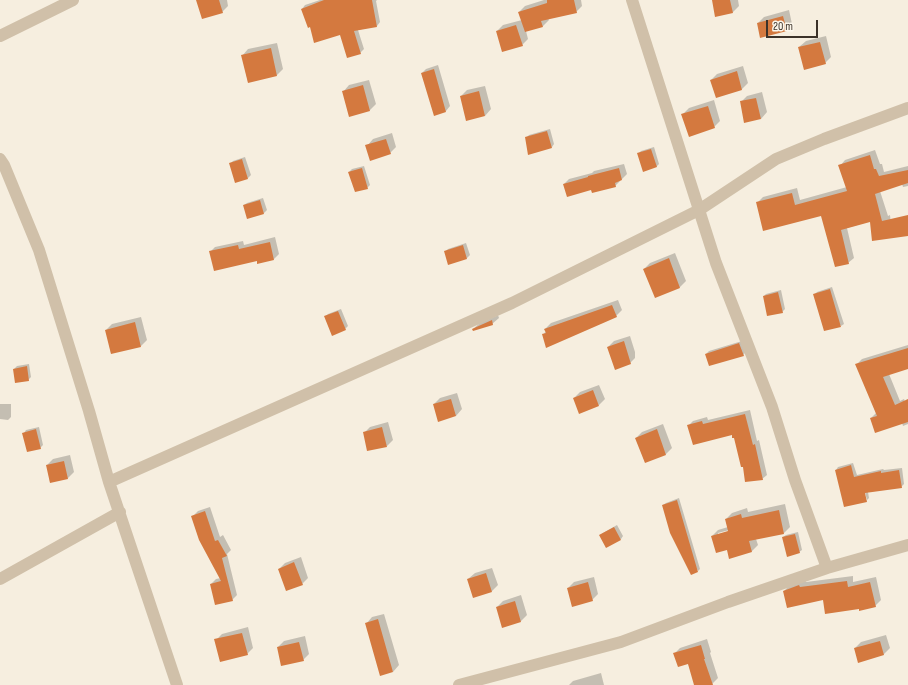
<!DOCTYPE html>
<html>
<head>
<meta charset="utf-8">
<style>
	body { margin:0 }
	#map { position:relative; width:908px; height:685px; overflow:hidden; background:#f6eedf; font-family:"Sofia Sans Condensed",sans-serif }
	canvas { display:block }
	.scale { position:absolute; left:766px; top:20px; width:52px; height:18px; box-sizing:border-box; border:2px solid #3c3229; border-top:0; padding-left:5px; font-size:12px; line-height:14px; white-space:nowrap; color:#3c3229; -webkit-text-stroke:3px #fcf7ec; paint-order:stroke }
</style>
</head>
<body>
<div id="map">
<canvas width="908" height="685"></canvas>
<div class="scale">20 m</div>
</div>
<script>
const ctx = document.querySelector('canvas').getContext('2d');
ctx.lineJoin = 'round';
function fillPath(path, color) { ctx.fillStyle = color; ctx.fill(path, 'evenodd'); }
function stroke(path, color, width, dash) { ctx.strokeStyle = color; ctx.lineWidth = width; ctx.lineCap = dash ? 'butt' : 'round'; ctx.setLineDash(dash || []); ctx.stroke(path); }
fillPath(new Path2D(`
	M200,0H227L228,6L222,12Z
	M320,0H377L376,1L380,22L377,26L358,30L364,49L360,53L340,34L310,26L302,9L305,5Z
	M544,0H581L582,6L576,12L548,18L549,20L543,26L526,31L528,39L522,45L497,31L503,25L522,20L519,12L525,6Z
	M713,0H738L739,6L733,12L716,16Z
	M789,10L792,24L786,30L758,23L764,17Z
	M826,36L831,57L825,63L799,47L806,41Z
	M277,43L283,69L277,75L248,82L242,56L248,49Z
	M438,65L450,106L446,111L434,114L422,73L426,69Z
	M743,66L748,83L742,89L717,97L711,80L717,74Z
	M369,80L376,104L370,110L349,115L343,92L349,85Z
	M485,86L491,109L485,116L461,96L467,90Z
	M762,92L767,112L761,119L741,102L747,96Z
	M714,100L720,121L714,127L683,114L689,108Z
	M550,129L554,144L552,147L526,138L529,135Z
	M392,133L396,147L390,153L367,146L373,139Z
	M654,147L659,164L656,167L638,154L641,151Z
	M875,150L880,164H882L884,172L908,166V186L903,187L902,184L880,191L888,216L890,215L892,233L871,221L847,228L854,258L848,263L821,215L757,203L763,197L797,188L800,200L847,187L840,166L845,160Z
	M245,157L251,175L248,178L236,182L230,164L233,161Z
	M624,164L627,174L622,179L620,180V181L615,186L592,189L564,184L569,179L592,173L594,171Z
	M364,166L370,185L367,188L349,172L352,169Z
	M263,198L267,210L264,213L248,218L244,205L247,203Z
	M275,237L279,254L274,259L258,263L257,260L210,252L215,247L243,241L244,245Z
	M466,243L470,255L467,258L449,263L445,252L448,249Z
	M675,253L686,281L680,287L656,297L644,269L650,263Z
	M832,287L844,324L841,326L814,295L817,292Z
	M781,290L785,309L782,312L764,296L766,294Z
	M618,300L622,310L616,316L543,335L546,331L545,329L551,323Z
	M341,309L348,326L345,329L326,316L328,314Z
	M498,315L499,318L492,324L473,329L480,323Z
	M141,317L147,340L141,346L111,353L106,330L112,324Z
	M630,336L635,352V358L629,364L608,347L614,341Z
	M742,341L746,352L743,355L706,354L709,351Z
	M908,345V368L889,374L900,401L904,399L908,409V424L903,426L902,423L871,418L876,413L857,364L862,359Z
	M29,364L31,377L28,380L14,369L17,366Z
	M599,385L605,399L599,405L574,398L580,392Z
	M457,393L462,409L456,416L434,404L440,398Z
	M0,404H11V417L8,420L0,419Z
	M750,410L757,441L759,440L767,475L762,479L744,466L735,437L732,434L689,425L693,421L707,417L708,420Z
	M388,422L393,440L387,446L364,433L370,427Z
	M663,424L672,448L666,454L645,462L636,438L642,432Z
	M39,427L43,445L40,448L24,433L26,430Z
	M70,455L74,472L68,478L50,482L47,465L53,459Z
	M853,463L857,475L883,469L884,470L902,468L904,484L901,487L868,492L869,498L867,500L864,488L862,489L865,500H867L866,501L845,506L836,470L838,467Z
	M679,498L700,569L698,571L663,505L666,503Z
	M785,504L790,527L784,533L756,539L758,545L752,551L730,558L727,549L712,536L718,530L728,527L726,519L732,513L747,508L748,512ZM733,529V531L718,535V533Z
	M210,507L220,537L223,535L231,550L227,554L237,595L232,600L211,584L216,579L221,578L193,516L198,511Z
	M617,525L623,536L621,539L607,547L600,535L603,533Z
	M798,532L802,550L799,552L783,537L786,535Z
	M301,557L308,578L302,584L279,569L285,563Z
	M492,568L498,585L492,591L474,597L468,579L475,573Z
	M853,576V582L876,577L881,600L875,606L784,591L790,585L805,580L806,582Z
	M594,577L598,594L592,600L568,588L574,582Z
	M521,595L527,615L521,621L503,627L497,607L503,601Z
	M384,614L399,665L393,672L366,624L372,617Z
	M248,627L253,648L247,654L216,640L222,634Z
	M886,635L890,648L883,655L855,648L861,642Z
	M305,636L309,654L303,660L278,647L284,641Z
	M707,639L711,652L710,653L718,678L712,684L710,685H695L688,663L674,654L680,648Z
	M601,673L604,685H569L573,681Z`), '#0003');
fillPath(new Path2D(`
	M196,0H219L223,13L202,19Z
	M324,0H372L377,27L354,31L361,54L347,58L340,35L314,43L310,27L308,28L301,9Z
	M547,0H574L577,13L541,21L543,27L525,32L518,12L547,3Z
	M712,0H730L733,13L715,17Z
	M783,16L787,31L760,38L757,23Z
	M516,25L523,46L502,52L496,31Z
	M820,42L826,64L804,70L798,47Z
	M271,48L277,76L248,83L241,55Z
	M434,69L446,112L434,116L421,73Z
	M737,71L742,90L716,98L710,80Z
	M363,85L370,111L349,117L342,91Z
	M479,91L485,116L466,121L460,96Z
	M756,98L761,119L744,123L740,101Z
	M708,106L715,128L689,137L681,114Z
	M547,131L552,148L528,155L525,137Z
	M386,139L391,154L370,161L365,145Z
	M651,149L657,167L643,172L637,153Z
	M870,155L874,169H876L879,176L908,170V183L875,194L882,221L908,215V236L872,241L870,222L841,230L849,264L835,267L821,216L763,231L756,202L792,193L795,205L847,191L838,165Z
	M242,159L248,179L235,183L229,163Z
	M362,168L368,189L355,192L348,172Z
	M619,168L622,180L615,183L616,187L592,193L591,190L567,197L563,184L588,177V176Z
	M260,200L264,214L247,219L243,205Z
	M270,242L274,260L257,264V261L214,271L209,251L238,245L239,249Z
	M463,245L467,259L448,265L444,251Z
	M669,258L680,288L655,298L643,269Z
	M830,289L841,327L824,331L813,294Z
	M778,292L783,313L767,316L763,296Z
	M612,305L617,317L546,348L542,334L546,333L544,329Z
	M338,311L346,330L332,336L324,316Z
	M492,320L493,325L473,331L472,329Z
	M135,322L141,347L111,354L105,330Z
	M624,341L631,364L615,370L607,347Z
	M739,343L744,356L709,366L705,354Z
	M908,348V369L883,377L895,405L908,399V422L875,433L870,418L877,416L855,364Z
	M27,366L29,381L15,383L13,369Z
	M593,390L599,406L579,414L573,398Z
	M451,399L456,416L438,422L433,404Z
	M745,414L753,445L755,444L763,480L745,482L743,467H741L734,438H732V435L693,445L687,425L702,421L703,424Z
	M382,427L387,447L367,451L363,432Z
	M36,429L41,449L27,452L22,433Z
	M657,429L666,455L645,463L635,438Z
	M64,461L68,479L50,483L46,465Z
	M851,465L854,477L881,471V473L899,470L902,488L865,493L867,502L844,507L835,470Z
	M677,500L698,572L691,575L670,533L662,505Z
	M779,510L784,534L749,541L752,552L729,559L727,550L716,553L711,536L728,531L725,519L741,514L742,518Z
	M205,511L215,541L218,540L227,556L222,558L233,601L215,605L210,584L221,581L199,540L191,516Z
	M614,527L621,540L606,548L599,535Z
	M795,534L800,553L787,557L782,537Z
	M294,562L303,585L286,591L278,569Z
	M486,573L492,592L473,598L467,579Z
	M847,581L848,587L870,582L876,607L859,611V609L825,614L823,600L787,608L783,591L799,585L800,587Z
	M588,582L593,601L572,607L567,588Z
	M515,601L521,622L502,628L496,607Z
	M378,619L393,672L380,676L365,623Z
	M242,633L248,655L220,662L214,639Z
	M880,641L884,655L858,663L854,648Z
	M299,642L304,661L281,666L277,647Z
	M701,645L705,659H704L713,685H694L688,664L678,667L673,653Z`), '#d4793f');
stroke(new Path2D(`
	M632,0L716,263L772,407L795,480L827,568
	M0,36L73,0
	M0,159L4,165L39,250L89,411L109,482L177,685
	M109,482L512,303L699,210L776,159L824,139L908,108
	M0,579L120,512
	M459,685L621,642L728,602L827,568L908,545`), '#d0c0a9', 12);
</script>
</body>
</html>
